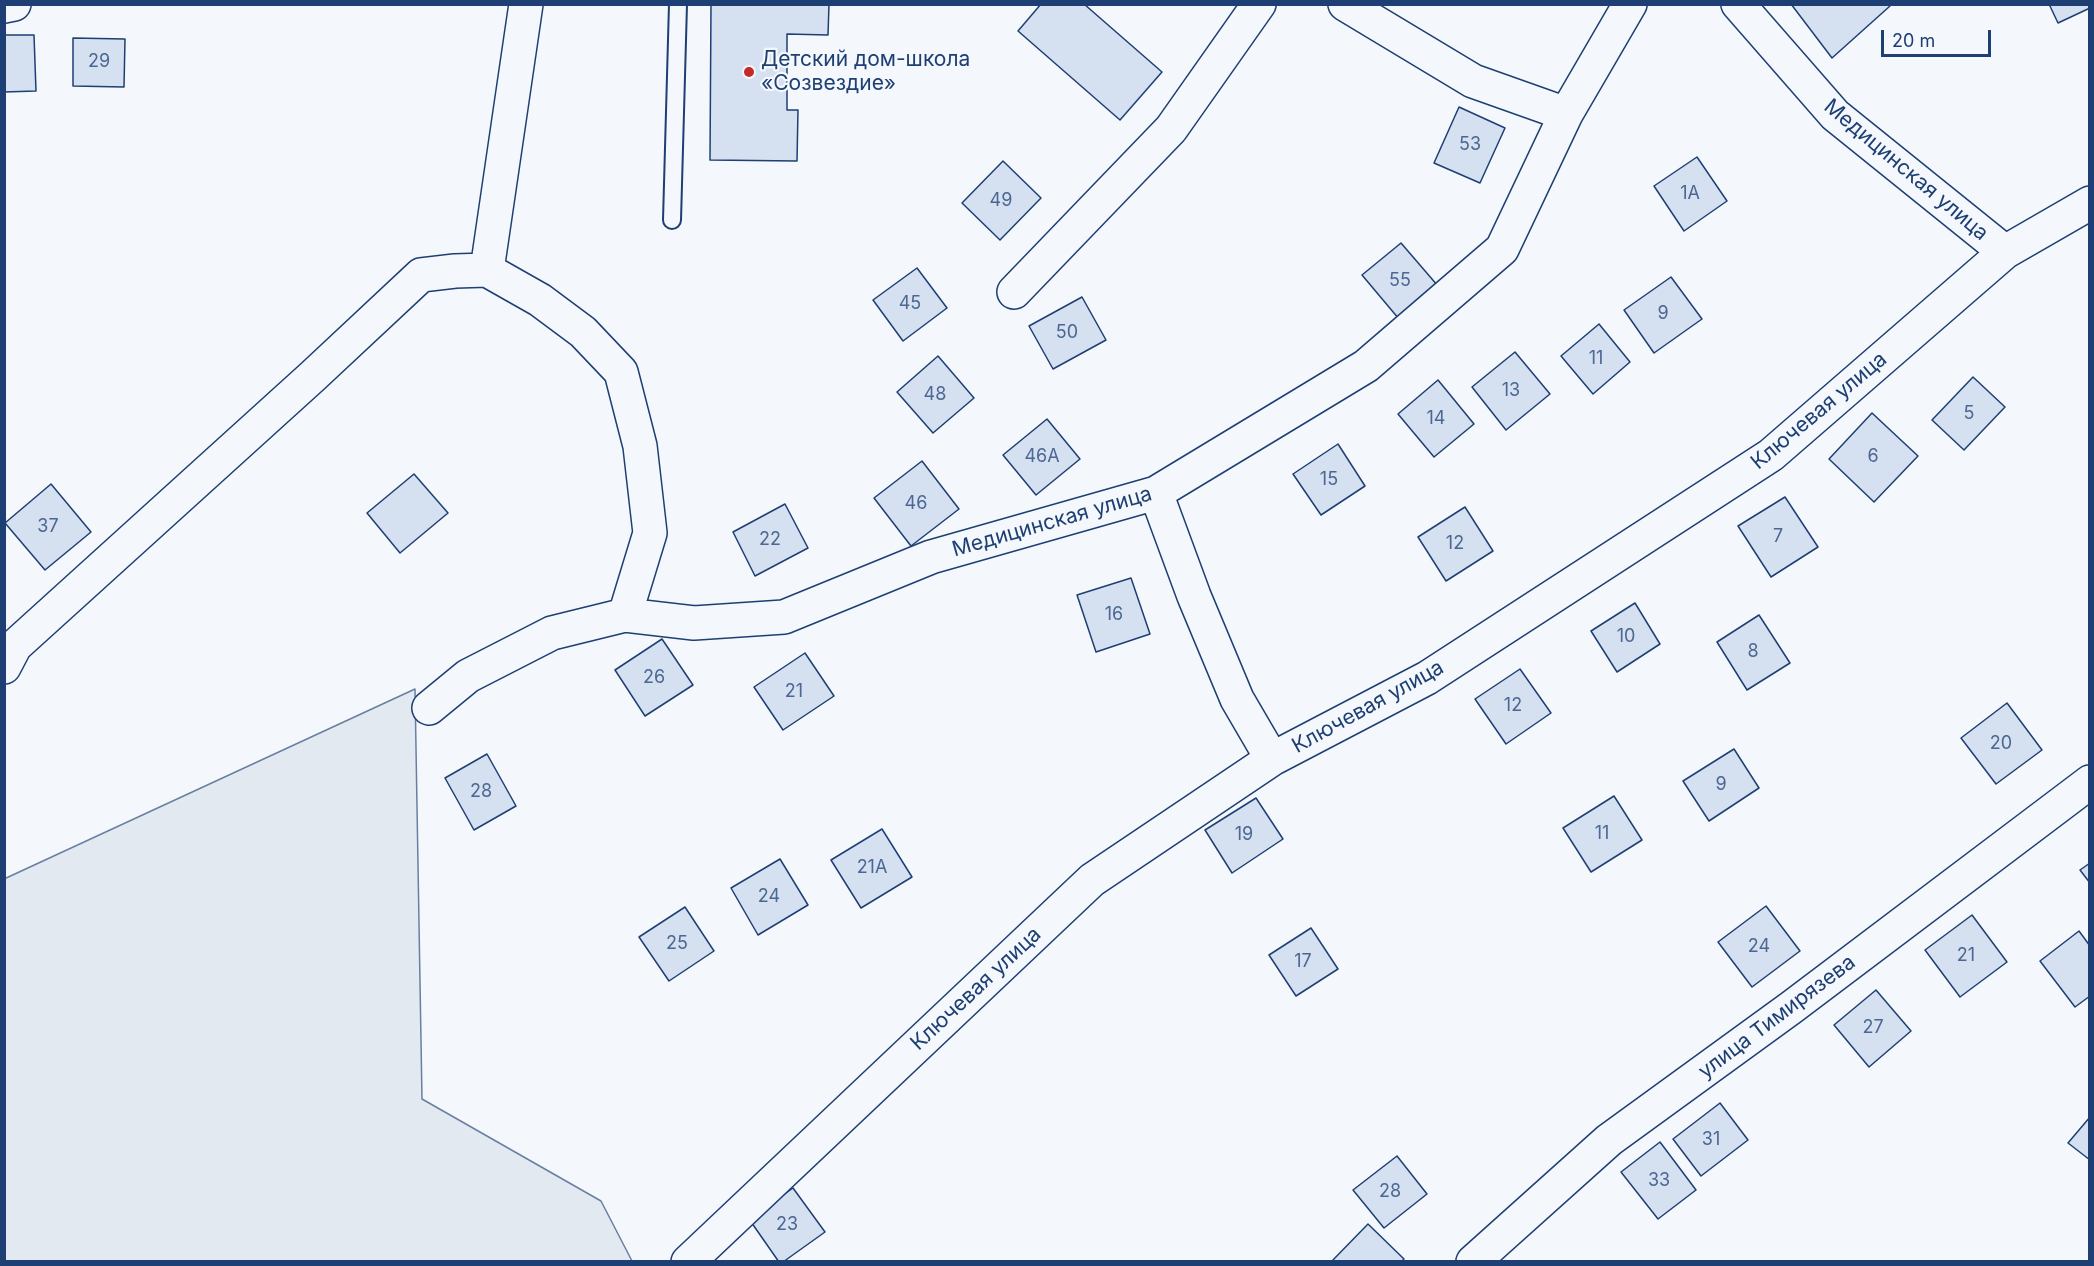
<!DOCTYPE html>
<html>
<head>
<meta charset="utf-8">
<style>
	body { margin:0 }
	#map { position:relative; width:2094px; height:1266px; overflow:hidden; background:#f4f7fb; font-family:Inter,sans-serif }
	canvas { display:block }
	.frame { position:absolute; inset:0; border:6px solid #1d3f73; pointer-events:none }
	.scale { position:absolute; left:1881px; top:30px; width:110px; height:27px; box-sizing:border-box; border:3px solid #1d3f73; border-top:0; padding-left:8px; font-size:18px; line-height:21px; white-space:nowrap; color:#1d3f73; -webkit-text-stroke:4px #f4f7fb; paint-order:stroke }
</style>
</head>
<body>
<div id="map">
<canvas width="2094" height="1266"></canvas>
<div class="frame"></div>
<div class="scale">20 m</div>
</div>
<script>
const ctx = document.querySelector('canvas').getContext('2d');
ctx.lineJoin = 'round';
function fillPath(path, color) { ctx.fillStyle = color; ctx.fill(path, 'evenodd'); }
function stroke(path, color, width, dash) { ctx.strokeStyle = color; ctx.lineWidth = width; ctx.lineCap = dash ? 'butt' : 'round'; ctx.setLineDash(dash || []); ctx.stroke(path); }
function write(font, color, halo, rows, align = 'center') {
  ctx.font = font + ' Inter,sans-serif'; ctx.lineWidth = 4.5; ctx.setLineDash([]); ctx.textBaseline = 'middle'; ctx.strokeStyle = halo; ctx.fillStyle = color; for (const [text, x, y, turn = 0] of rows) {
    ctx.save(); ctx.translate(x, y); ctx.rotate((+turn || 0) * Math.PI / 180); ctx.textAlign = isNaN(turn) ? turn : align; if (halo) ctx.strokeText(text, 0, 0); ctx.fillText(text, 0, 0); ctx.restore();
  }
}
const green = new Path2D(`
	M415,689L422,1099L601,1201L632,1261H5L4,879Z`);
fillPath(green, '#e3e9f0');
stroke(green, '#687fa3', 1.5);
const building = new Path2D(`
	M711,4H829L828,35L787,34V110H798L797,161L710,160Z
	M1041,4H1084L1162,72L1120,120L1018,31Z
	M1791,4H1889L1890,6L1832,58Z
	M2049,4H2090V8L2058,23Z
	M4,35H34L36,91L4,92Z
	M73,38L125,39L124,87L73,86Z
	M1459,107L1505,128L1480,183L1434,163Z
	M1697,157L1727,201L1684,231L1654,186Z
	M1003,161L1041,198L1000,240L962,203Z
	M1401,243L1438,286L1399,319L1362,275Z
	M917,268L947,308L903,341L873,300Z
	M1671,277L1702,319L1654,353L1624,310Z
	M1082,297L1106,340L1053,369L1029,326Z
	M1599,324L1630,362L1593,394L1561,356Z
	M1515,352L1550,394L1506,430L1472,387Z
	M938,356L974,398L933,433L897,392Z
	M1973,377L2005,407L1964,450L1932,420Z
	M1438,380L1474,424L1434,457L1398,414Z
	M1872,413L1918,456L1874,502L1829,459Z
	M1047,419L1080,459L1036,495L1003,455Z
	M1338,444L1365,486L1321,515L1293,474Z
	M922,461L959,509L911,546L874,498Z
	M414,474L448,513L400,553L367,513Z
	M51,484L91,532L45,570L5,523Z
	M1785,497L1818,547L1771,577L1738,526Z
	M785,504L808,548L755,576L733,532Z
	M1465,507L1493,551L1446,581L1418,537Z
	M1131,578L1150,634L1096,652L1077,595Z
	M1635,603L1660,644L1617,672L1591,631Z
	M1759,615L1790,663L1747,690L1717,642Z
	M662,639L693,685L645,716L615,670Z
	M805,653L834,696L783,730L754,687Z
	M1520,669L1551,713L1506,744L1475,699Z
	M2007,703L2042,750L1996,784L1961,738Z
	M1734,749L1759,788L1709,821L1683,781Z
	M487,754L516,806L474,830L445,778Z
	M1614,796L1642,840L1591,872L1563,828Z
	M1256,798L1283,839L1232,873L1205,830Z
	M882,829L912,877L861,908L831,860Z
	M780,859L808,905L758,935L731,888Z
	M2090,863V883L2080,870Z
	M1766,906L1800,951L1752,987L1718,942Z
	M685,907L714,951L669,981L639,937Z
	M1972,915L2007,962L1960,997L1925,950Z
	M1311,928L1338,969L1296,996L1269,955Z
	M2079,931L2090,946V996L2075,1007L2040,961Z
	M1876,990L1911,1031L1869,1067L1834,1025Z
	M1720,1103L1748,1140L1701,1176L1673,1139Z
	M2090,1117V1160L2068,1143Z
	M1660,1142L1696,1190L1658,1219L1621,1172Z
	M1397,1156L1427,1194L1384,1228L1353,1190Z
	M793,1188L825,1232L783,1262H779L749,1219Z
	M1368,1224L1404,1259L1401,1262H1331Z`);
fillPath(building, '#d5e0f0');
stroke(building, '#1d3f73', 1.5);
const service = new Path2D(`
	M672,220L678,4`);
const minor = new Path2D(`
	M1345,4L1473,81L1566,114
	M1738,4L1835,115L2005,252
	M4,6L14,4
	M487,270L526,4
	M1014,292L1171,129L1259,4
	M1156,493L1194,596L1237,699L1272,759
	M4,667L15,646L313,376L421,275L455,271L487,270L540,300L583,332L621,372L640,446L650,533L625,615
	M429,708L468,676L552,633L625,615L694,623L784,617L931,557L1156,493L1366,366L1502,249L1566,114L1630,4
	M688,1262L1092,880L1272,759L1427,678L1771,455L2005,252L2090,203
	M1473,1262L1609,1140L1792,1007L2090,782`);
stroke(service, '#1d3f73', 20);
stroke(minor, '#1d3f73', 36);
stroke(service, '#f4f7fb', 16);
stroke(minor, '#f4f7fb', 33);
for (const [x, y, r, color] of [
	[749,72,6,"#c62828"]
]) { const dot = new Path2D(); dot.arc(x, y, r, 0, 2 * Math.PI); ctx.fillStyle = color; ctx.fill(dot); stroke(dot, '#f4f7fb', 2); }
write('18px', '#4b6792', null, [
	["29",99,62],
	["53",1470,145],
	["1А",1690,194],
	["49",1001,201],
	["55",1400,281],
	["45",910,304],
	["9",1663,314],
	["50",1067,333],
	["11",1596,359],
	["13",1511,391],
	["48",935,395],
	["5",1969,414],
	["14",1436,419],
	["46А",1042,457],
	["6",1873,457],
	["15",1329,480],
	["46",916,504],
	["37",48,527],
	["7",1778,537],
	["22",770,540],
	["12",1455,544],
	["16",1114,615],
	["10",1626,637],
	["8",1753,652],
	["26",654,678],
	["21",794,692],
	["12",1513,706],
	["20",2001,744],
	["9",1721,785],
	["28",481,792],
	["11",1602,834],
	["19",1244,835],
	["21А",872,868],
	["24",769,897],
	["25",677,944],
	["24",1759,947],
	["21",1966,956],
	["17",1303,962],
	["27",1873,1028],
	["31",1711,1140],
	["33",1659,1181],
	["28",1390,1192],
	["23",787,1225]
]);
write('21px', '#1d3f73', '#f4f7fb', [
	["Детский дом-школа",761,60],
	["«Созвездие»",761,84]
], 'left');
write('21px', '#1d3f73', '#f4f7fb', [
	["Медицинская улица",1906,170,40],
	["Ключевая улица",1819,411,-40],
	["Медицинская улица",1052,522,-16],
	["Ключевая улица",1368,707,-29],
	["Ключевая улица",976,989,-43],
	["улица Тимирязева",1777,1017,-37]
]);
</script>
</body>
</html>
